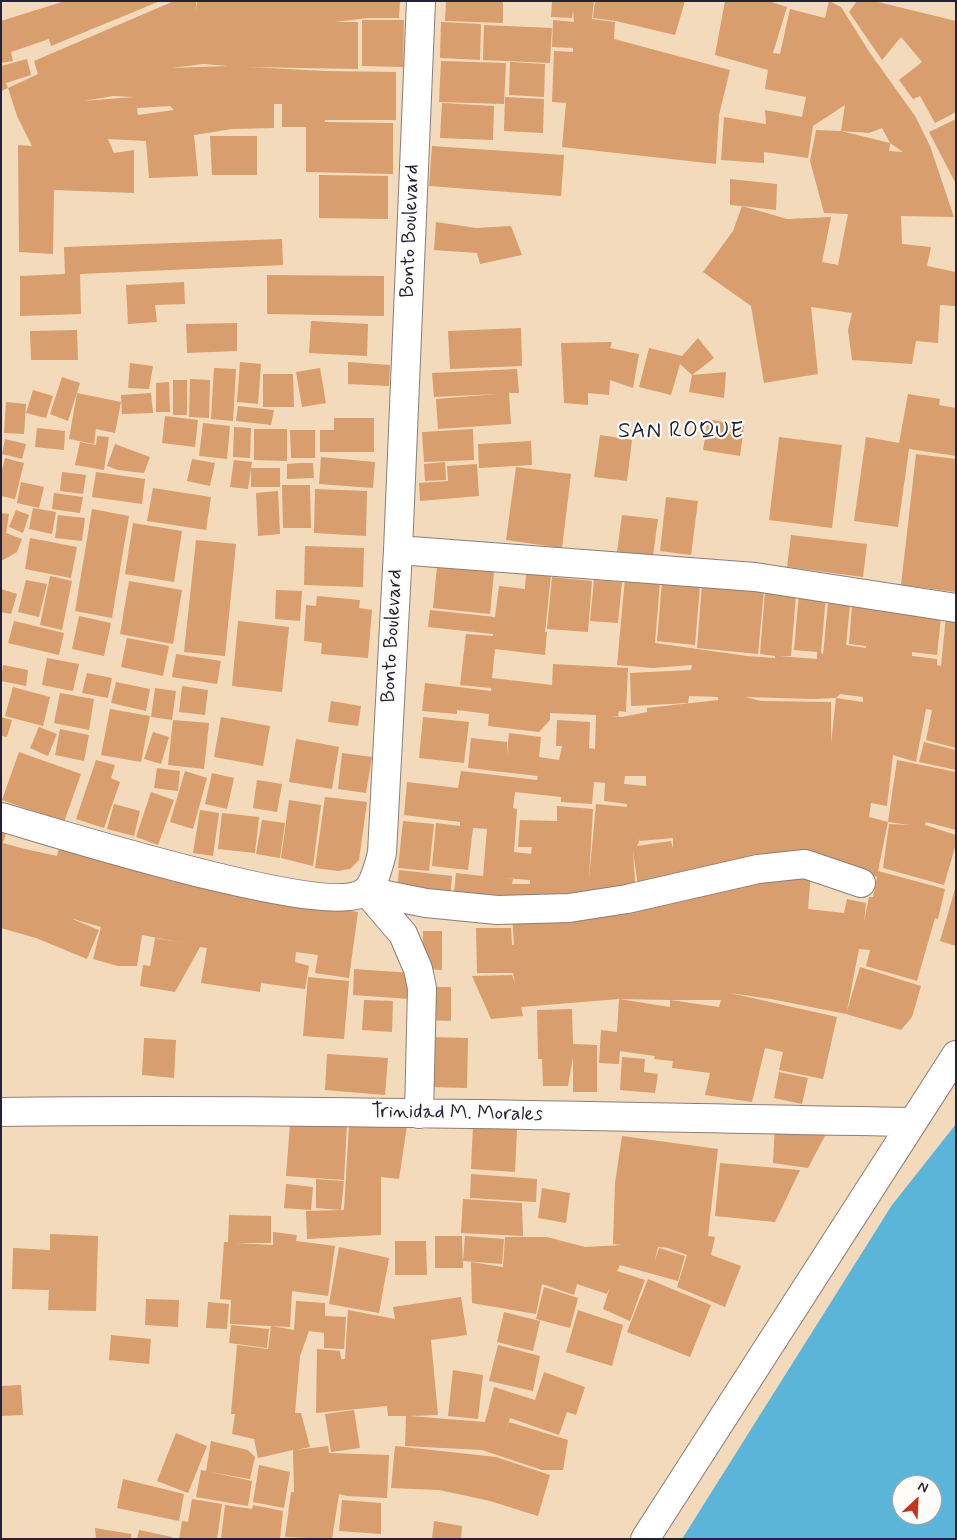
<!DOCTYPE html>
<html>
<head>
<meta charset="utf-8">
<style>
	body { margin:0 }
	#map { position:relative; width:957px; height:1540px; overflow:hidden; background:#f3daba; font-family:Mynerve,sans-serif }
	canvas { display:block }
	.frame { position:absolute; inset:0; border:2px solid #22223b; pointer-events:none }
	.north { position:absolute; left:892px; top:1475px; width:50px; height:50px; box-sizing:border-box; background:#fdfcf7; border:1px solid #a5a5ac; border-radius:50%; rotate:25deg; font-size:14px; font-weight:700; line-height:20px; text-align:center; color:#22223b }
	.north::after { content:''; display:block; margin:auto; width:18px; height:22px; background:#c8321e; clip-path:polygon(50% 0,100% 100%,50% 72%,0 100%) }
</style>
</head>
<body>
<div id="map">
<canvas width="957" height="1540"></canvas>
<div class="frame"></div>
<div class="north">N</div>
</div>
<script>
const ctx = document.querySelector('canvas').getContext('2d');
ctx.lineJoin = 'round';
function fillPath(path, color) { ctx.fillStyle = color; ctx.fill(path, 'evenodd'); }
function stroke(path, color, width, dash) { ctx.strokeStyle = color; ctx.lineWidth = width; ctx.lineCap = dash ? 'butt' : 'round'; ctx.setLineDash(dash || []); ctx.stroke(path); }
function write(font, color, halo, rows, align = 'center') {
  ctx.font = font + ' Mynerve,sans-serif'; ctx.lineWidth = 4.5; ctx.setLineDash([]); ctx.textBaseline = 'middle'; ctx.strokeStyle = halo; ctx.fillStyle = color; for (const [text, x, y, turn = 0] of rows) {
    ctx.save(); ctx.translate(x, y); ctx.rotate((+turn || 0) * Math.PI / 180); ctx.textAlign = isNaN(turn) ? turn : align; if (halo) ctx.strokeText(text, 0, 0); ctx.fillText(text, 0, 0); ctx.restore();
  }
}
fillPath(new Path2D(`
	M956,1124V1539H682L892,1205ZM902,1485H932V1515H902Z`), '#5bb5d8');
fillPath(new Path2D(`
	M65,1H160L51,46L49,39L11,52L13,61L1,63V21Z
	M174,1H196L197,11V1H400L399,18H367L335,22H358V69L249,67L325,71L396,72V120H325V122L393,123V174L306,172V127H282V104H274V128L232,129L194,135L198,176L149,178L146,141L108,139L114,153L134,150V193L54,190L53,254L19,252L18,145L32,146L17,116L8,88L38,74L34,61ZM203,64L228,66L172,68ZM113,96L134,97L84,101ZM170,106L174,110L138,115L137,108Z
	M446,1H503V23L445,21Z
	M552,1H594L592,19L615,22L614,39L730,70L719,115L716,164L562,147L566,103L552,102L554,51L573,52V48L552,47L553,20L574,22L573,10L572,18L551,17Z
	M595,1H685L675,35L616,21L593,18Z
	M725,1H768L787,7L773,53L780,54L790,9L825,18L829,1L841,7L870,53L915,116L930,146L954,217L901,216L902,244L931,247L927,266L956,272V306L940,305L938,343L916,341L912,364L852,360L848,330L852,313L811,307L818,374L764,383L751,306L703,272L733,231L742,206L730,205V179L777,184L776,210L742,206L787,219L831,217L822,262L838,265L848,214L824,213L810,161L816,130L841,131L890,143L889,151L903,152L890,143L882,128L869,133L841,131L845,105L813,126L808,158L764,152V163L721,160L724,117L766,124L765,110L802,117L806,97L765,89L768,70L715,55Z
	M857,1H874L956,21V112L935,123L920,96L913,99L899,80L922,62L901,37L882,60L849,12Z
	M362,20H404L403,67L362,66Z
	M441,22L481,24L480,60L440,58Z
	M484,25L552,28L550,63L483,60Z
	M27,59L31,75L6,83L8,88L1,91V66Z
	M441,61L506,63L504,104L439,102Z
	M510,62L545,64L544,97L509,95Z
	M505,97L544,99L543,133L504,131Z
	M442,103L494,106L493,140L440,138Z
	M956,119V184L929,132Z
	M210,136H257V175H212Z
	M432,146L564,155L561,196L429,186Z
	M319,175L388,176V219L319,218Z
	M436,222L476,228L511,226L522,255L480,264L477,253L434,250Z
	M282,239L283,265L80,274L81,314L20,316V276L65,274L64,247Z
	M267,275L384,276V316L267,314Z
	M184,282L185,304L155,305L157,322L128,324L126,285Z
	M311,321L368,324L367,356L309,353Z
	M237,323V351L187,353L186,324Z
	M521,328L522,366L450,369L448,331Z
	M77,330L78,360H31L30,331Z
	M698,338L714,358L692,375L726,372L724,398L689,392L692,375L680,364L671,395L639,387L649,348L682,356Z
	M612,342L610,348L639,354L633,388L610,380L609,395L588,393V405L564,403L561,343Z
	M240,362L261,364L258,404L237,402Z
	M348,362L390,365L389,386L348,384Z
	M130,363L153,366L149,389L128,388Z
	M214,368L236,369L233,421L211,419Z
	M320,368L326,403L302,407L296,372Z
	M517,369L519,393H509L511,424L438,429L436,399L499,394L434,397L432,373Z
	M263,374H293L294,407H263Z
	M62,377L80,383L68,421L50,414Z
	M190,379L210,380L209,418L189,417Z
	M173,380H187V415H173Z
	M169,382L170,412H156V383Z
	M33,390L53,396L46,418L26,413Z
	M77,393L121,402L115,433L96,429L94,444L69,439Z
	M151,393L153,413L122,414L121,395Z
	M908,394L940,399L939,405L956,408V456L909,449L898,527L854,521L866,437L899,443Z
	M6,402L26,404L24,434L4,433Z
	M238,406L274,410L271,425L236,421Z
	M165,416L198,420L195,447L162,443Z
	M334,418H374V452H320V430H334Z
	M708,419L744,426L740,456L703,450Z
	M203,423L230,426L227,459L199,456Z
	M234,427L251,428L250,458L233,457Z
	M37,428L65,431L64,450L35,447Z
	M254,429H287V461L254,460Z
	M473,429L474,460L424,462L422,432Z
	M290,430H315V458H291Z
	M600,435L632,440L627,481L594,477Z
	M97,436L109,437L104,470L75,465L80,442L96,445Z
	M779,437L842,445L832,528L769,520Z
	M5,439L26,444L22,459L2,454Z
	M531,441L532,465L479,468L478,444Z
	M115,444L150,457L144,473L118,470L107,466Z
	M916,454L956,459V592L901,585Z
	M321,457L375,462L373,488L319,484Z
	M5,458L24,463L15,499L1,496V474Z
	M192,459L215,463L210,486L187,481Z
	M234,460L252,462L248,489L230,487Z
	M445,462L446,480L425,481L424,464Z
	M299,463H313L314,478L287,479V464Z
	M477,464L479,496L420,501L419,483L448,481L447,466Z
	M516,467L571,474L562,548L506,540Z
	M251,468H280V487H251Z
	M62,472L86,475L83,494L60,491Z
	M96,472L145,479L142,504L92,497Z
	M21,482L44,487L39,508L17,503Z
	M282,485H310L311,528H283Z
	M153,488L211,497L206,530L147,521Z
	M315,489L367,491L366,536L314,533Z
	M278,491L280,534L258,536L256,493Z
	M54,493L83,497L80,513L52,509Z
	M666,497L698,501L691,555L660,551Z
	M33,508L56,512L52,534L29,529Z
	M92,509L129,516L112,618L75,611Z
	M16,510L29,515L23,533L9,527Z
	M1,513L9,514L6,533L22,539L17,552L3,560L1,559Z
	M58,515L85,518L82,541L55,538Z
	M622,515L658,519L653,556L617,552Z
	M133,523L182,531L174,582L125,574Z
	M791,535L867,544L863,577L787,567Z
	M30,538L77,547L71,578L25,569Z
	M196,540L236,544L225,656L184,652Z
	M305,546L364,548L363,587L304,585Z
	M437,566L494,572L490,614L433,608Z
	M526,572L551,575L545,632H547L545,655L495,649L492,678L552,685L553,664L628,668L626,712L619,711L618,716H611L622,717L647,712V708L718,700V697L689,696L688,703L631,706L630,673L691,670L692,665L653,668L617,665L625,578L660,582L655,643L747,656L775,658V656L760,654L765,592L796,595L791,656H779L817,659V652L794,650L799,593L826,596L821,652L823,655L828,603L850,605L846,645L866,648V646L849,644L852,605L941,617L937,655L912,652V656L937,659V665L941,666L946,616L956,617V748L926,740L932,710L926,709L916,762L893,755L887,806L871,803L869,817L888,822L878,871L945,889L938,919L935,918L917,981L866,966L870,950L859,949L847,1011L860,967L921,986L912,1017L901,1030L846,1014L771,999L730,993L837,1017L823,1079L779,1070L783,1052L765,1048L752,1102L705,1095L710,1073L672,1068L673,1061L654,1059L655,1056L620,1051L619,1064L599,1063L601,1030L617,1032L619,999L521,1007L523,1016L491,1019L472,976L512,975L515,983L513,973H477L476,928H511L512,945H514L512,914L644,900L811,873L808,909L844,913L847,899L866,903L864,922L869,897H873L877,877L853,867L638,886L633,851L635,882L633,893L511,900L454,893L456,873L483,876L487,829L473,828L468,870L432,866L436,823L460,826V822L404,815L407,782L458,788L461,771L537,780L538,776L468,768L471,738L507,742V755L509,733L541,737L539,757L559,760L562,746H556L557,720L590,722L589,748L595,749L596,715L550,713V720L539,732L488,726L489,714L457,710V714L422,711L425,683L491,691V688L460,685L466,634L493,636V634L428,627L430,610L495,617L499,586L525,589ZM840,694L863,697V702L836,698L831,743V702L761,701L745,697L813,699L836,698ZM625,776H646V786L624,784ZM594,782L605,783L604,801L627,804V807L596,804L589,879L593,809L557,806V821L520,820L518,847H532L531,854L514,852L517,809L513,808L515,792L561,797V802L592,804ZM673,838V849L671,841L637,846L640,839V841ZM504,878L530,880V884H512L513,879ZM619,999L670,1000V1007ZM670,1000H721L719,1007Z
	M50,576L72,581L62,630L40,625Z
	M552,577L592,581L588,632L547,629Z
	M26,580L47,584L39,617L18,612Z
	M594,580L622,582L618,623L590,621Z
	M129,581L182,590L173,644L120,634Z
	M662,582L700,586L695,645L657,641Z
	M702,584L764,590L758,654L697,648Z
	M1,589L17,594L11,614L1,612Z
	M276,590L302,591L300,621L275,619Z
	M317,596L360,600L359,608L372,610L368,658L321,654L322,643L304,641L306,605L316,606Z
	M79,616L111,623L104,656L72,649Z
	M14,621L64,633L59,655L8,643Z
	M238,621L289,627L282,692L232,686Z
	M127,638L169,646L163,676L121,667Z
	M176,654L221,661L217,684L172,677Z
	M47,658L79,664L73,691L42,685Z
	M3,665L28,670L26,686L1,681Z
	M87,673L112,678L108,698L82,693Z
	M116,682L150,689L146,711L111,703Z
	M182,686L208,690L205,715L179,712Z
	M13,687L50,697L43,726L5,716Z
	M155,688L176,691L172,720L151,717Z
	M60,693L94,699L89,730L54,723Z
	M331,701L361,706L358,726L328,722Z
	M110,709L150,716L141,762L101,755Z
	M1,717L12,720L7,737L1,736Z
	M221,717L270,726L263,766L214,757Z
	M423,717L469,722L464,763L419,758Z
	M173,720L209,723L204,769L168,765Z
	M39,727L57,734L48,756L30,748Z
	M60,729L89,735L84,761L55,755Z
	M153,732L169,737L161,764L144,759Z
	M296,739L339,747L332,789L289,782Z
	M924,742L956,750V770L919,762Z
	M19,752L81,774L64,822L2,800Z
	M342,753L372,757L366,793L338,789Z
	M96,760L115,765L111,778L120,782L104,828L76,819Z
	M897,760L956,772V830L926,822L925,825L956,835V844L944,885L883,868L889,824L910,825L888,822Z
	M157,768L180,771L178,791L154,788Z
	M185,771L207,778L193,829L170,822Z
	M212,773L234,778L227,809L205,804Z
	M257,780L282,784L277,812L253,808Z
	M151,792L174,800L158,845L136,837Z
	M325,797L367,802L359,860L350,869L338,871L315,868Z
	M289,800L321,805L313,866L281,858Z
	M114,804L140,811L134,836L107,829Z
	M200,810L219,813L213,856L193,853Z
	M222,813L259,817L255,853L218,849Z
	M262,820L285,823L280,858L256,854Z
	M403,821L434,824L429,871L398,868Z
	M1,832L6,833L3,843L25,849L57,856L59,848L152,873V876L176,882L358,912L349,978L315,973L318,955L296,952L295,962L309,966L305,989L261,983L260,992L201,983L207,948L200,947L175,992L140,986L143,965L150,966L155,938L184,943L142,935L137,966H118L93,959L101,927L70,918L99,930L87,959L36,938L1,928Z
	M399,870L452,876L450,898L397,892Z
	M955,889H956V946L940,941Z
	M423,931H442V970L422,969Z
	M354,969L412,973L410,999L353,995Z
	M308,977L349,981L344,1039L303,1036Z
	M426,987H451V1021L426,1020Z
	M364,1000L393,1001L392,1032L362,1030Z
	M572,1009L573,1044L597,1045V1092H573V1057L568,1086H543L542,1059H538L537,1010Z
	M430,1037L468,1038L467,1088L429,1087Z
	M144,1038L176,1040L174,1078L142,1075Z
	M327,1054L388,1058L385,1095L325,1090Z
	M622,1057L645,1059L644,1072L658,1074L655,1093L620,1090Z
	M779,1072L808,1078L802,1104L774,1098Z
	M290,1124H347L344,1180L286,1176Z
	M775,1124L828,1130L808,1168L773,1163Z
	M349,1125L407,1126L399,1179L381,1177V1235L307,1239L306,1211L344,1210Z
	M473,1126L517,1129L515,1172L471,1169Z
	M622,1136L718,1149L708,1236L715,1237L711,1255L741,1266L725,1307L677,1287L687,1255L668,1248L658,1247L654,1263L659,1248L685,1256L678,1281L620,1265L617,1271L645,1280L630,1321L603,1309L610,1287L607,1294L577,1284L574,1295L542,1284L536,1314L472,1303L471,1262L503,1267L505,1237H547L585,1247L623,1245L613,1244L615,1183Z
	M720,1163L800,1170L775,1222L715,1216Z
	M471,1174L537,1179L536,1202L470,1198Z
	M316,1179L344,1181L341,1210L316,1208Z
	M286,1184L313,1187L311,1210L284,1208Z
	M542,1188L570,1193L566,1223L538,1218Z
	M463,1199L522,1203L523,1236L461,1233Z
	M229,1215L271,1216V1243H236L273,1245V1232L297,1235L296,1241L335,1246L328,1296L292,1291L290,1327L230,1324L231,1300L220,1299L224,1242H228Z
	M50,1234L98,1236L96,1311L48,1310L49,1290L12,1289L13,1248L50,1250Z
	M435,1236H462L463,1268H435Z
	M465,1236L504,1239L502,1264L463,1261Z
	M395,1241H426L427,1275H395Z
	M339,1247L389,1258L379,1313L329,1304Z
	M648,1279L711,1305L690,1357L627,1332Z
	M544,1287L578,1298L570,1328L536,1319Z
	M461,1297L467,1335L431,1340L438,1415L409,1416L485,1422L494,1387L535,1400L544,1372L585,1387L576,1415L567,1412L559,1435L510,1418L505,1434L509,1422L568,1440L563,1470H542L482,1450L405,1446L406,1416H388L387,1406L316,1413L317,1349L340,1351L341,1359H345L348,1310L395,1319L393,1307Z
	M146,1299L179,1300L178,1327L145,1325Z
	M296,1301L325,1303V1316L346,1317L344,1349L324,1348V1333L309,1331L300,1356L295,1413H301L310,1447L296,1450L328,1446L329,1453L389,1455L387,1498L347,1496L339,1494L332,1539L285,1537L291,1492H294L293,1450L258,1458L254,1439L232,1434L235,1414H231L237,1345L268,1349L271,1326L294,1330Z
	M208,1302L229,1304L227,1329L206,1328Z
	M578,1310L623,1325L612,1366L566,1352Z
	M504,1312L540,1321L533,1351L497,1342Z
	M231,1325L269,1329L267,1348L229,1343Z
	M111,1335L151,1339L149,1364L109,1360Z
	M498,1345L540,1356L533,1391L489,1381Z
	M453,1370L483,1375L478,1419L448,1416Z
	M21,1385L23,1415L1,1416V1386Z
	M354,1410L360,1448L331,1452L325,1414Z
	M176,1433L207,1446L188,1493L157,1481Z
	M211,1441L248,1450L255,1457L250,1479L210,1472L252,1481L248,1506L196,1497L201,1470L206,1471Z
	M395,1446L496,1457L550,1475L538,1516L490,1501L439,1490L391,1488Z
	M259,1465L290,1472L284,1508L253,1502Z
	M123,1479L184,1494L179,1521L117,1508Z
	M192,1499L222,1504L217,1539H179L182,1521L188,1522Z
	M342,1500L381,1503V1534L339,1531Z
	M225,1505L252,1509L253,1505L283,1511L280,1539H221Z
	M434,1521L462,1526L461,1539H432Z
	M95,1528L131,1534V1539H96Z
	M139,1530L172,1537V1539H137Z`), '#d89e6d');
const minor = new Path2D(`
	M398,550L755,577L956,608
	M1,817C54,832 331,920 366,891C375,883 379,864 382,853L398,550L421,1
	M366,891L426,903L497,910L569,908L627,899L758,869L805,864L861,883
	M366,891L403,934L418,969L422,988L419,1114
	M1,1112C305,1108 608,1117 912,1122
	M645,1539L956,1055`);
stroke(minor, '#8a7e7a', 30);
stroke(minor, '#fff', 28);
write('20px', '#22223b', '#fdfcf7', [
	["Bonto Boulevard",411,231,-88],
	["Bonto Boulevard",393,636,-87],
	["Trinidad M. Morales",457,1114,1]
]);
ctx.letterSpacing = '1px';
write('22px', '#22223b', '#fdfcf7', [
	["SAN ROQUE",681,432]
]);
ctx.letterSpacing = '0px';
</script>
</body>
</html>
